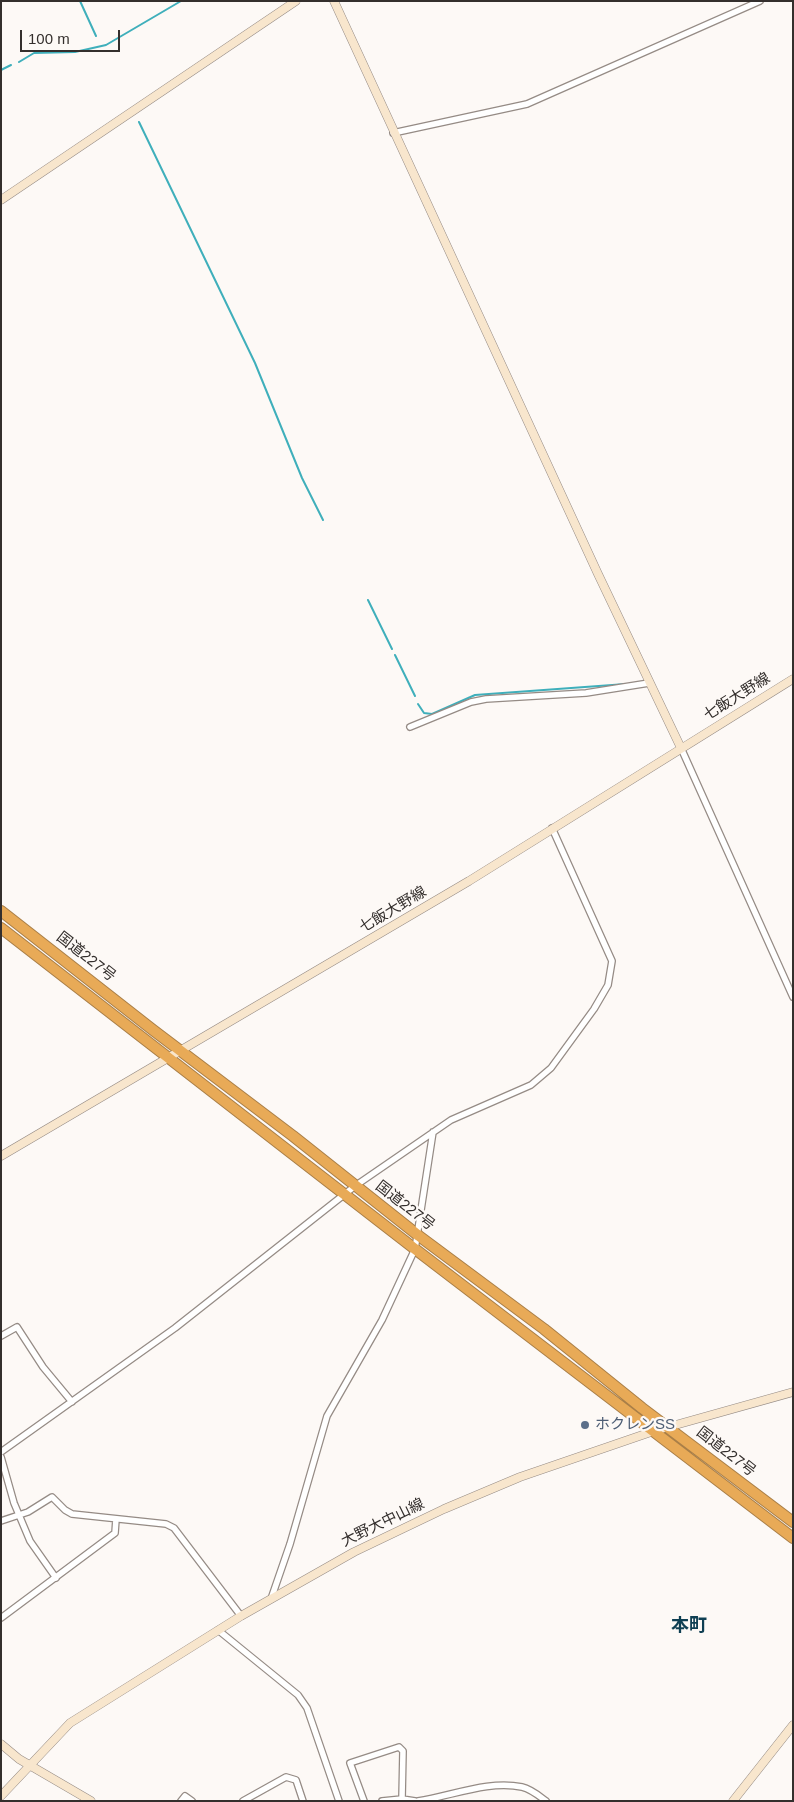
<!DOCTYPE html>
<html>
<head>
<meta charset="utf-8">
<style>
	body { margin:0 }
	#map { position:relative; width:794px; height:1802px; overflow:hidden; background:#fdf9f6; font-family:Arial,sans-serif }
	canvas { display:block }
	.frame { position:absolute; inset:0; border:2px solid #342f2d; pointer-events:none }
	.scale { position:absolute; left:20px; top:30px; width:100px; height:22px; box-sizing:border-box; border:2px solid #342f2d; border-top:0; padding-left:6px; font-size:15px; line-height:18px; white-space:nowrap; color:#342f2d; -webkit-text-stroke:4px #fdf9f6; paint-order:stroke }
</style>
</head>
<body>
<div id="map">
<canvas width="794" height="1802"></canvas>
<div class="frame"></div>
<div class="scale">100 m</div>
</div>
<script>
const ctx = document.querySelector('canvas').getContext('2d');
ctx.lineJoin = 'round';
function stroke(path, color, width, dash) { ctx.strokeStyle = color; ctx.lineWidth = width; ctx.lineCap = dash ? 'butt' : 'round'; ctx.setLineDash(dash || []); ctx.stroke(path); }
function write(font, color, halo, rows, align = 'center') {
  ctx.font = font + ' Arial,"Noto Sans JP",sans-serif'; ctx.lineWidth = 4.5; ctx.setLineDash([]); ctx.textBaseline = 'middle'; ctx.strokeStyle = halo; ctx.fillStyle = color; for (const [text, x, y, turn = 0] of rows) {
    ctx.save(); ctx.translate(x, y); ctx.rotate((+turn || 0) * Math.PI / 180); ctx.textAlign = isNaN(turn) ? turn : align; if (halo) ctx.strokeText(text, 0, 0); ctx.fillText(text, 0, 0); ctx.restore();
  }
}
stroke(new Path2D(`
	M80,1L96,36
	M19,62L34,53L75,52L106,45L181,1
	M1,70L11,65
	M139,122L255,363L302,478L323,520
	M368,600L392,649
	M395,655L415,696
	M418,704L424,713L432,714L475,695L626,684`), '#3fafbb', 2);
const street = new Path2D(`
	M393,133L527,104L760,1
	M410,727L471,702L486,699L586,693L649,683
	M681,748L793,997
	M1,1336L17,1327L43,1367L72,1402
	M1,1452L175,1328L355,1186L451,1120L531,1085L551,1068L594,1009L608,985L612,961L552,828
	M1,1457L14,1503L30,1541L56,1578
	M1,1521L28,1512L52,1497L65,1510L72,1514L166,1524L174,1528L241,1616
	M271,1599L290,1544L327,1416L382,1320L415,1249L433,1132
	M1,1618L115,1533L116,1519
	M218,1630L298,1695L307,1708L339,1801
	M181,1801L185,1796L192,1801
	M243,1801L286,1777L296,1780L303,1801
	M364,1801L350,1763L399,1747L403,1751L402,1799
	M382,1801L402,1799L415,1801
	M418,1801C452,1796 488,1780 522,1787C531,1789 538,1795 546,1801`);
const secondary = new Path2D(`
	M334,1L598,574L681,748
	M1,200L296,1
	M1,1156L469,881L793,679
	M1,1744L19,1759L91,1801
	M1,1796L70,1723L241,1616L354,1552L444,1509L520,1477L654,1431L793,1392
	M733,1801L793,1725`);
const highway = new Path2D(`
	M1,911L153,1030L293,1136L419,1236L544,1329L642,1408L793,1522
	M1,928L415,1249L793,1538`);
stroke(street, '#958b85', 8);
stroke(secondary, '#958b85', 9);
stroke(highway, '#a97f48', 12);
stroke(street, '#fff', 5.5);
stroke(secondary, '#f8e6cd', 8);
stroke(highway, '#e8aa57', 10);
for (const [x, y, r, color] of [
	[585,1425,5,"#5c6f8a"]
]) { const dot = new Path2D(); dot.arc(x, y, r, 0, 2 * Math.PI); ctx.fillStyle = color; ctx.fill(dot); stroke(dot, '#fdf9f6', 2); }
write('15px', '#342f2d', '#fdf9f6', [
	["七飯大野線",737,697,-32],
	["七飯大野線",393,910,-31],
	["国道227号",86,957,38],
	["国道227号",405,1206,38],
	["国道227号",726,1452,38],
	["大野大中山線",383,1523,-26]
]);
write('15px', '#4e5e75', '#fdf9f6', [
	["ホクレンSS",595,1425]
], 'left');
write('bold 18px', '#0f3f53', '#fdf9f6', [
	["本町",689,1626]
]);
</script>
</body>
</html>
